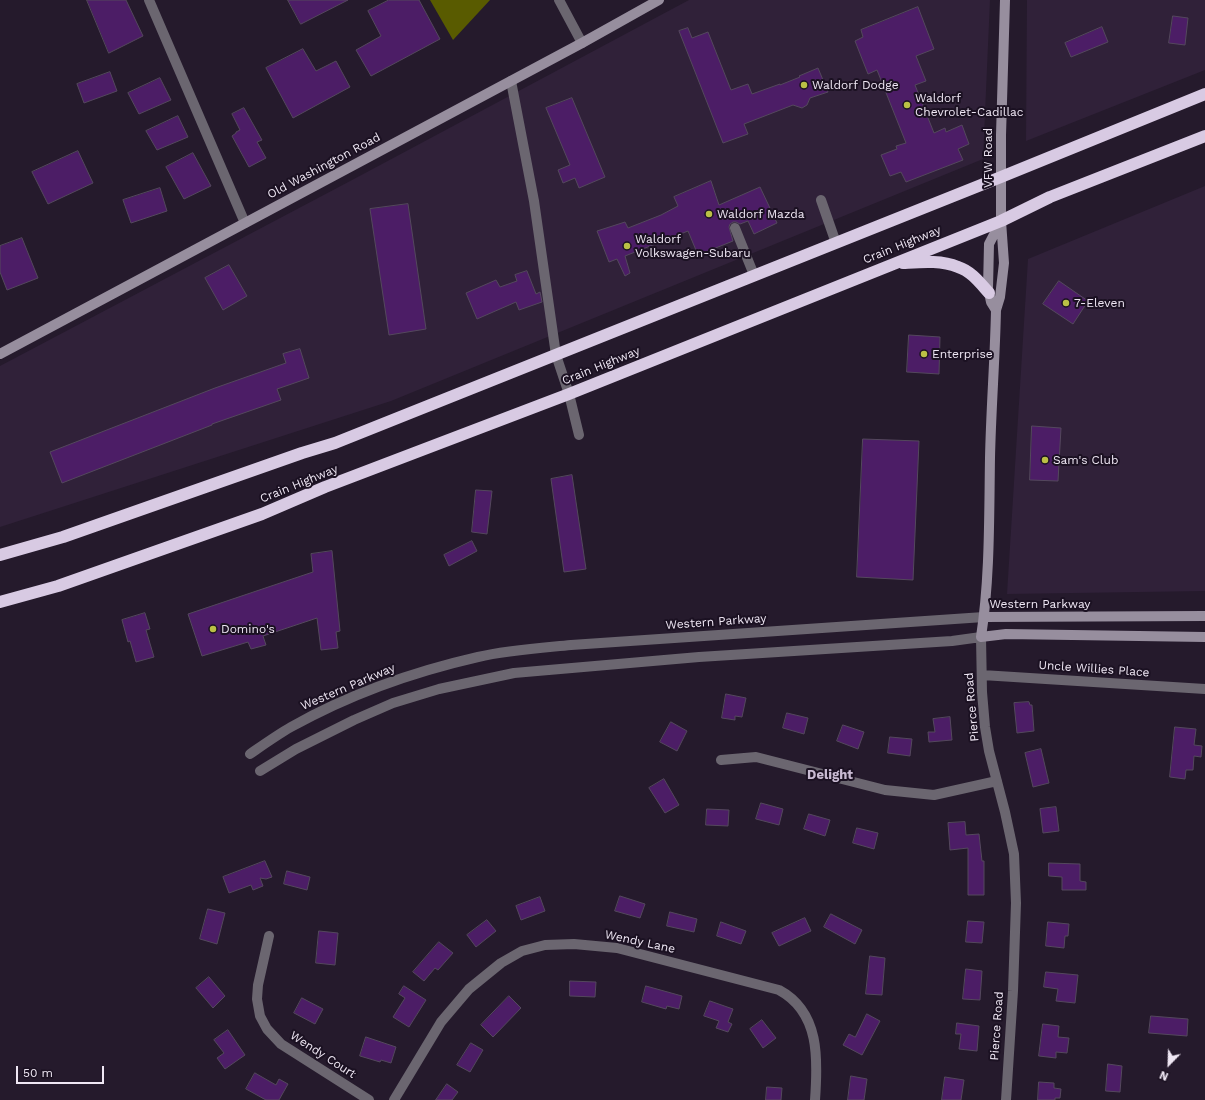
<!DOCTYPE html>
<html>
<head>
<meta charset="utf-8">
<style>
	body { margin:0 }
	#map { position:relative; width:1205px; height:1100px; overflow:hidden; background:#251a2c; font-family:"Work Sans",sans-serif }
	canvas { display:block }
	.north { position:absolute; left:1149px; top:1044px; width:40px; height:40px; -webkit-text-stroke:3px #1b1122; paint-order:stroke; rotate:203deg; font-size:11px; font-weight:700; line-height:16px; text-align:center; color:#efe7f4 }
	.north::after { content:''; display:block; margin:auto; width:14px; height:18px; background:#efe7f4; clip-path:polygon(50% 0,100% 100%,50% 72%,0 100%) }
	.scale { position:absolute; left:16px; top:1066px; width:88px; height:18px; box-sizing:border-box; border:2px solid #efe7f4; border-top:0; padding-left:5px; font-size:12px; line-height:14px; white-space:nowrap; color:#efe7f4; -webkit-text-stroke:3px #1b1122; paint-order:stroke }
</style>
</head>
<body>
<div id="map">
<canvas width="1205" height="1100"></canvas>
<div class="north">N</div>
<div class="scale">50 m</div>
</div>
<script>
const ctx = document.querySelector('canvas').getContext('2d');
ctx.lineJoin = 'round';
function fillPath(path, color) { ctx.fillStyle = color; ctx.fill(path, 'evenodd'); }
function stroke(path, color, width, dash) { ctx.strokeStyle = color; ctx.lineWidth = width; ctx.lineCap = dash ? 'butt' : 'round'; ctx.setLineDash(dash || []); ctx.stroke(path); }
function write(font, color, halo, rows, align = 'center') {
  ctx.font = font + ' "Work Sans",sans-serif'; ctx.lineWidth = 4; ctx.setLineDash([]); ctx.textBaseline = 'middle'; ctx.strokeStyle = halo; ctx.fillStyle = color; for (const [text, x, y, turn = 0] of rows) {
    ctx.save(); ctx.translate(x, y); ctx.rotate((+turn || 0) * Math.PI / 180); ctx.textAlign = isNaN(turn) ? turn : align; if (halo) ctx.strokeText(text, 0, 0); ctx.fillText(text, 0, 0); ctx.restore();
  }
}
fillPath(new Path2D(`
	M689,0H990L983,159L391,401L0,527V366L354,179Z
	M1027,0H1205V70L1026,141Z
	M1205,186V591L1007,594L1028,259Z`), '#302139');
fillPath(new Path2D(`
	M430,0H490L453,40Z`), '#595b00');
const building = new Path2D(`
	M87,0H126L143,36L109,53Z
	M288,0H348L301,24Z
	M389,0H419L440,39L371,76L356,50L381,36L368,11Z
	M918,7L934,49L916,56L926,81L915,85L934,133L945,128L946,132L962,125L969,144L958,149L963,160L906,182L901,172L890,176L881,155L897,149L896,146L906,143L877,70L868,74L855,41L863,37L861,30Z
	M1173,16L1188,18L1185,45L1169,43Z
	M1102,27L1108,42L1071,57L1065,43Z
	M688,28L692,38L708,32L731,90L748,84L752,94L780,84V85L800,77L799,76L818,68L828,92L810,98L807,105L802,108L793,105L744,124L748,134L723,143L679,31Z
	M303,49L316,71L336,61L350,87L293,118L266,68Z
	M110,72L117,91L84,103L77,84Z
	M160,78L171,100L139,114L128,93Z
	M572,98L605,177L579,188L575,178L563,183L558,170L570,165L546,108Z
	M244,108L262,140L257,142L266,158L249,167L232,136L236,133V132L240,130L232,114Z
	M178,116L188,137L157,150L146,131Z
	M78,151L93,183L48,204L32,172Z
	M193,153L211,186L184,199L166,167Z
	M711,181L719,205L760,187L777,223L754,234L748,221L740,224L736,222H733L730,224L729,227L733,241L698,255L688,231L625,256L630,273L625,276L617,259L609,262L597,231L625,222L628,228L661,215L678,206L674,197Z
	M160,188L167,211L131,223L123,200Z
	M408,204L426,329L389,335L370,209Z
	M22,238L38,278L7,290L0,272V246Z
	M229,265L247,296L223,310L205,278Z
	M527,271L536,294L540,292L542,302L519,310L516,302L477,319L466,293L496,280L500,287L517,281L515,275Z
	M1059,281L1088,301L1073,324L1043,304Z
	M909,335L940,337L939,374L907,372Z
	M300,349L309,378L277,389L281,400L212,424V425L62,483L50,452L215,388L286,363L283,354Z
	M1032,426L1061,428L1058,481L1030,480Z
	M863,439L919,441L913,580L857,577Z
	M572,475L586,569L564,572L551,479Z
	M476,490L492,491L487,534L472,532Z
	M472,541L477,551L449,566L444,555Z
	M332,551L340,631L336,632L338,648L321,650L317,618L263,636L266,645L251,649L248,642L202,656L188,614L313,572L311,554Z
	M145,613L150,629L146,630L154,657L136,662L130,641L128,642L122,620Z
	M726,694L746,698L742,717L735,716V720L722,718Z
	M1029,702L1030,705H1032L1034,731L1017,733L1014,703Z
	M787,713L808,718L804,734L783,728Z
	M950,717L952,740L929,742L928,732H935L933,719Z
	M671,722L687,731L677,751L660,742Z
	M843,725L864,732L858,749L837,741Z
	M1175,727L1196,729L1194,745L1202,746L1201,757L1194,756L1193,770H1186L1185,779L1170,777Z
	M890,737L912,739L910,756L888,753Z
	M1041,749L1049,783L1033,787L1025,753Z
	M664,779L679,805L665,813L649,788Z
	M761,803L783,809L779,825L756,819Z
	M1056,807L1059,831L1043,833L1040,809Z
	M707,809L729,810L728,826L706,825Z
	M809,814L830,820L825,836L804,829Z
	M965,822L966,835L979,834L982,861H984V895H968V848L950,850L948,823Z
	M857,828L878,833L874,849L853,843Z
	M265,861L272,877L266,879L260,878L263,886L253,890L251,885L229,893L223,877Z
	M1049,863L1080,864V881L1086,882V890H1062V877L1049,876Z
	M287,871L310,877L307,890L284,884Z
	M620,896L645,904L640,918L615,911Z
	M540,897L545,911L521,920L516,906Z
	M208,909L225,913L217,944L200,939Z
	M670,912L697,919L694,932L667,926Z
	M831,914L862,930L855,944L824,927Z
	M805,918L811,931L779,946L772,933Z
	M487,920L496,931L476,947L467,935Z
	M968,921L984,922L982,943L966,942Z
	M721,922L746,931L741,944L717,936Z
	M1048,922L1069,924L1068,936H1065L1064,948L1046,946Z
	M319,931L338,933L335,965L316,963Z
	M439,942L453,953L438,970L435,968L424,981L413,972Z
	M870,956L885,958L882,995L866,994Z
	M966,969L982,971L980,1000L963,999Z
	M1046,972L1078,975L1075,1003L1056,1001L1058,989L1044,987Z
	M209,977L225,996L213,1008L196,988Z
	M570,981L596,982L595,997L570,996Z
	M404,986L426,1000L409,1027L393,1017L405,998L399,994Z
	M646,986L682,996L679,1009L667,1006L666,1009L642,1002Z
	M509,996L521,1008L493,1037L481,1025Z
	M302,998L323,1009L315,1024L294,1013Z
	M710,1001L733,1009L728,1022L732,1024L728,1032L716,1028L719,1021L704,1016Z
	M867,1014L880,1021L862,1055L843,1045L849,1034L855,1037Z
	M1151,1016L1188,1019L1187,1036L1149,1033Z
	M762,1020L776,1038L763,1048L750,1029Z
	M957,1023L979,1026L977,1051L959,1049L961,1034H956Z
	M1043,1024L1059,1026L1058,1037L1069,1038L1067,1053L1056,1052V1058L1039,1056Z
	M228,1030L245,1055L225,1069L217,1058L224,1053L214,1040Z
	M366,1037L396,1047L391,1063L381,1060L380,1062L360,1056Z
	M471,1043L483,1050L470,1072L457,1065Z
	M1108,1064L1122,1066L1120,1092L1106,1091Z
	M255,1073L276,1085L279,1079L288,1084L279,1100H266L246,1089Z
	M851,1076L867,1079L864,1100H848Z
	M945,1077L964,1080L961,1100H942Z
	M1039,1082L1054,1083V1088L1061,1089L1060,1098H1055V1100H1038Z
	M447,1084L458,1092L452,1100H436Z
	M767,1087L782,1088L781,1100H766Z`);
fillPath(building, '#4c1d66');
stroke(building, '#54485d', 1);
stroke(new Path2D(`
	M149,0L245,223
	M559,0L582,43
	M511,81L534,201L556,355L569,394L579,435
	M821,200L836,243
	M735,228L754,275
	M982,675L1205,689
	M250,754C263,745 277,735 291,727C350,694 412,672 478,657C508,650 540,648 571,645L984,617
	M721,760L756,757L885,790L934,795L997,781
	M260,771L296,749L354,720L393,703L439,689L514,673L699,657L952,641L981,637L982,692L985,727L989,751L1005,812L1014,854L1016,903L1013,991L1006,1100
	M269,936L258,985L257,999L260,1016L267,1029L281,1044L369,1100
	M394,1100L441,1022L469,989L501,963L522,951L545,945L574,944L617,948L779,990C820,1012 818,1059 815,1100`), '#6b6670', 10);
stroke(new Path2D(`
	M1005,0L1001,135V221L1004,263L1000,297L996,310C995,359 991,409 990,458C989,518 990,578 981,637L1006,634L1205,637
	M996,310L991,302L988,288L989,244L1001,221
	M0,354L582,43L659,0
	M984,617L1205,616`), '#978e9e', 10);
stroke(new Path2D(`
	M903,263C921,262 941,260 958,267C971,271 980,283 989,293
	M0,555L63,537L302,453L335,443L1001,177L1205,94
	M0,602L58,586L262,514L325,487L569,394L1001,221L1050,197L1205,136`), '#d8cae3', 12);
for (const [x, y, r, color] of [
	[804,85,4,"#bbc045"],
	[907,105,4,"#bbc045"],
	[709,214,4,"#bbc045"],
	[627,246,4,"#bbc045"],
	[1066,303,4,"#bbc045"],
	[924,354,4,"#bbc045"],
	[1045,460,4,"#bbc045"],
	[213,629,4,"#bbc045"]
]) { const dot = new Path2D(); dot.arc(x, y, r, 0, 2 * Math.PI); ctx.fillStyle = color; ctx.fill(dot); stroke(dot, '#1b1122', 1.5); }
write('12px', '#efe7f4', '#1b1122', [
	["Waldorf Dodge",812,85],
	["Waldorf",915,98],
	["Chevrolet-Cadillac",915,112],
	["Waldorf Mazda",717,214],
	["Waldorf",635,239],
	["Volkswagen-Subaru",635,253],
	["7-Eleven",1074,303],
	["Enterprise",932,354],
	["Sam's Club",1053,460],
	["Domino's",221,629]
], 'left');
write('12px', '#efe7f4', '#1b1122', [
	["VFW Road",988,158,-90],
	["Old Washington Road",324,166,-28],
	["Crain Highway",902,245,-22],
	["Crain Highway",601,366,-22],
	["Crain Highway",299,484,-22],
	["Western Parkway",1040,604],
	["Western Parkway",716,622,-4],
	["Uncle Willies Place",1094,669,4],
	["Western Parkway",348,687,-23],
	["Pierce Road",972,707,-95],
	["Wendy Lane",640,942,12],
	["Pierce Road",997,1026,-86],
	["Wendy Court",323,1055,33]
]);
write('bold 13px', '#c9bbd3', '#1b1122', [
	["Delight",830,775]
]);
</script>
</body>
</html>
